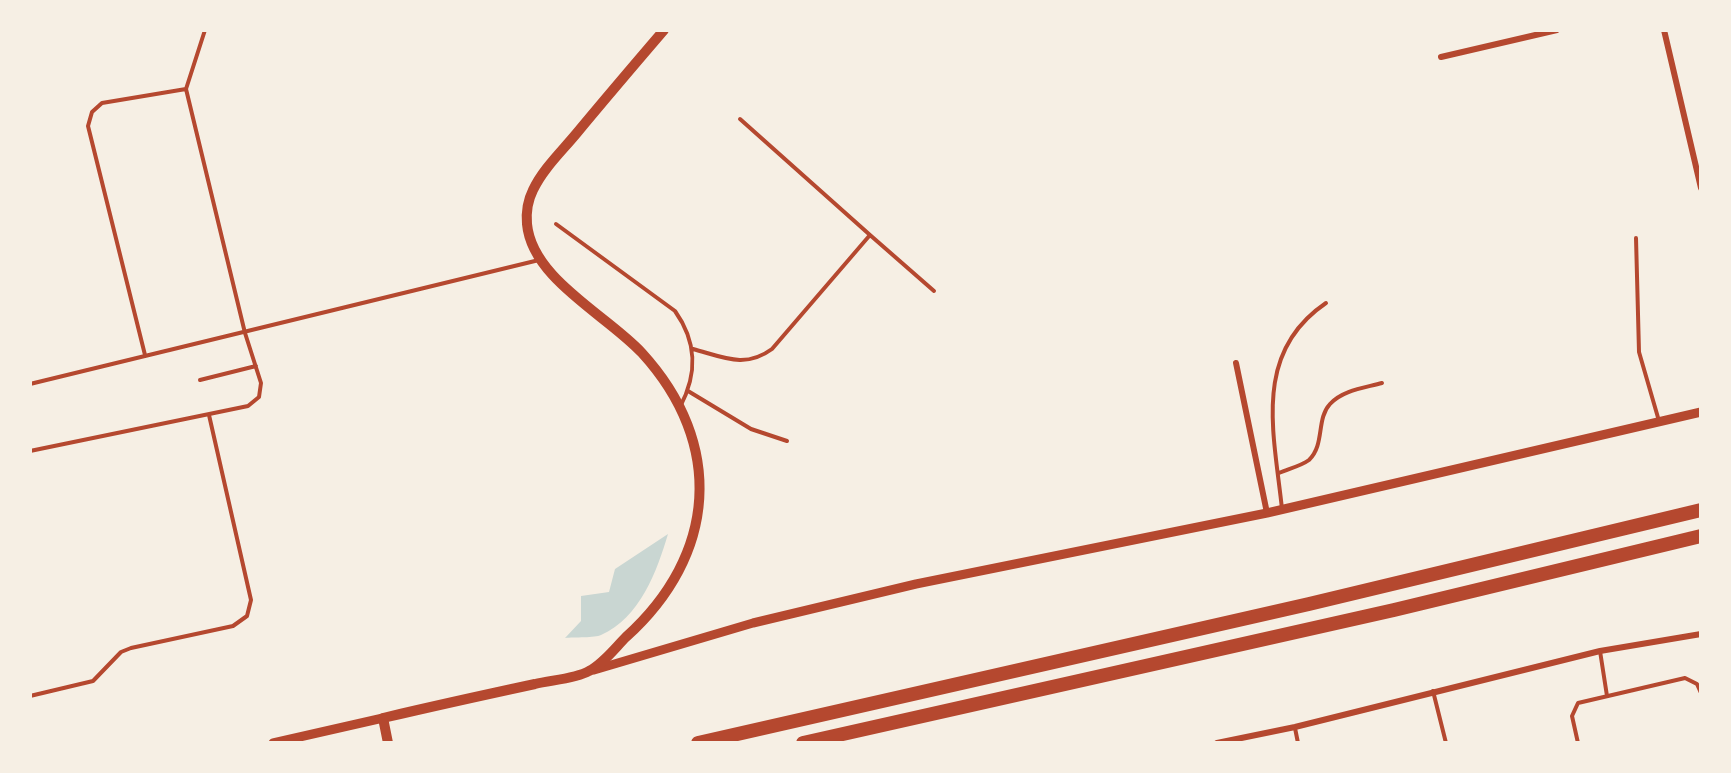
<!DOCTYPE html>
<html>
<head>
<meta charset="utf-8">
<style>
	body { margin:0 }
	#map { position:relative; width:1731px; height:773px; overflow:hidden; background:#f6efe4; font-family:"DejaVu Sans",sans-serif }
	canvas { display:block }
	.frame { position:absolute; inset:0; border:32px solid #f6efe4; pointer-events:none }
</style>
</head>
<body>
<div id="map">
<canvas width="1731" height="773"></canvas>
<div class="frame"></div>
</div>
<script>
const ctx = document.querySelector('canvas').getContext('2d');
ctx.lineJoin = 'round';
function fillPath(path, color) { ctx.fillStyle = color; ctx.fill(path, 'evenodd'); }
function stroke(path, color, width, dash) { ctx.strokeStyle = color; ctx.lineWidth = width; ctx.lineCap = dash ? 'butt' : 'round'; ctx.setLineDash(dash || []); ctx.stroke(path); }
fillPath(new Path2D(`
	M668,534C657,571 640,618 601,635C595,638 574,637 565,638L581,621V596L609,592L615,569Z`), '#c9d6d2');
stroke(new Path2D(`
	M556,224L675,311C697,342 698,373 680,407
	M870,235L934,291
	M1636,238L1639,352L1659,421
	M693,349C723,357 745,369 772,349L870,235L740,119
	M145,355L88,126L92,112L102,103L186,89
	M200,380L256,366
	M30,384L539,260
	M688,391L751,429L787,441
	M30,451L248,406L259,397L261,383L245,333L186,89L205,30
	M1279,473C1288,469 1301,466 1309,460C1325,445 1316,419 1330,404C1343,390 1364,388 1382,383
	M1282,509C1274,433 1252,353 1326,303
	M1600,651L1607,696
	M1433,691L1446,743
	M30,696L93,681L121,652L131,648L233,626L247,616L251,600L209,415
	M1295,728L1298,743
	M1578,743L1572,716L1578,703L1685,678L1697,684L1701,693`), '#b5482f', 4);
stroke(new Path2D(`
	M1664,30L1701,188
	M1441,57L1557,30
	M1236,363L1267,513
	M1217,743L1295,727L1600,651L1701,634`), '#b5482f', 6);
stroke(new Path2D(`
	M594,670L753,623L916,584L1267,513L1701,412
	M273,743L383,718`), '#b5482f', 9);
stroke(new Path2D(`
	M388,743L383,718C434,706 484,695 535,684C551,680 575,679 589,671C603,664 615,648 626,637C717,555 725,444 642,353C607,315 532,279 527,224C526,213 528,200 533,190C543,169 561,152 576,134C605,99 634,65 664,30`), '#b5482f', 10);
stroke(new Path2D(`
	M698,743L1309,604L1701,510
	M803,743L1394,610L1701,536`), '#b5482f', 14);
</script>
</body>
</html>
